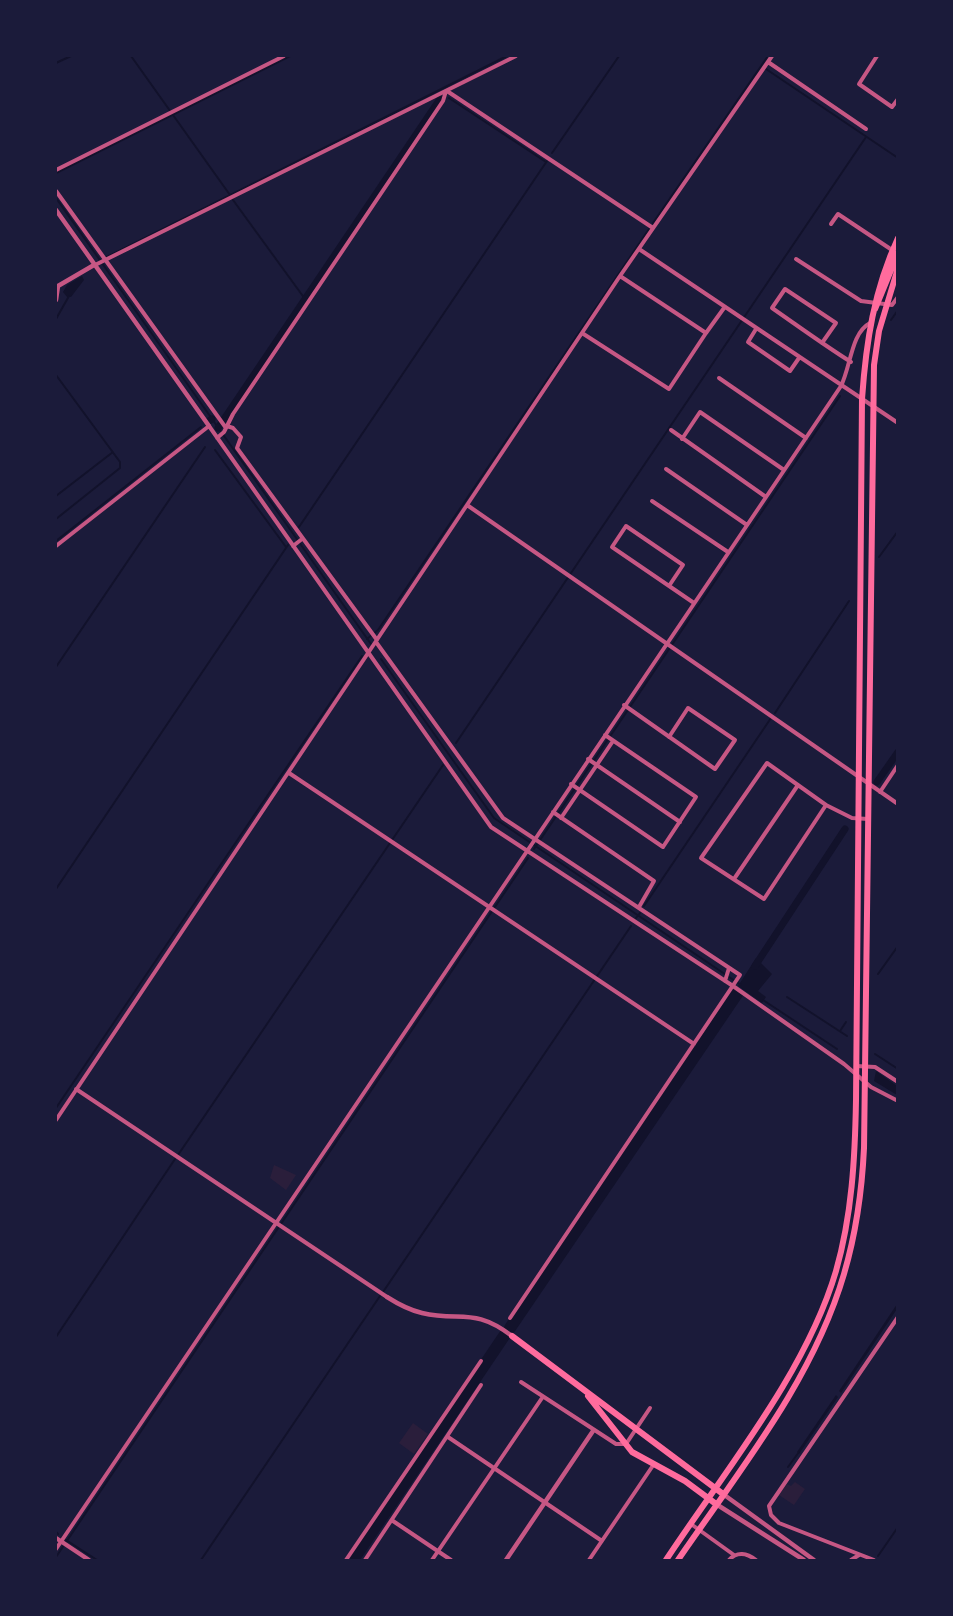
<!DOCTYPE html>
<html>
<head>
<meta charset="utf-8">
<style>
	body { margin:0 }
	#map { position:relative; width:953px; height:1616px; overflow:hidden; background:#1b1b3a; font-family:"Source Serif 4",serif }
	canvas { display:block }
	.frame { position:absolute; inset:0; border:57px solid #1b1b3a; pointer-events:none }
</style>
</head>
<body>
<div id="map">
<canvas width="953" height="1616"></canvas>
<div class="frame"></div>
</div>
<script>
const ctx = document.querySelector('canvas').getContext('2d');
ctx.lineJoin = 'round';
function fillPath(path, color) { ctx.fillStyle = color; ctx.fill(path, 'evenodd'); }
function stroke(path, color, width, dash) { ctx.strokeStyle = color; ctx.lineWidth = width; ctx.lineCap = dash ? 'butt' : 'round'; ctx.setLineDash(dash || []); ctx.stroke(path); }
fillPath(new Path2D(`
	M274,1165L296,1175L286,1190L270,1178Z
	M413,1423L428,1434L414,1454L399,1443Z
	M795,1482L805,1489L794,1505L779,1495L787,1484L791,1486Z`), '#2a1e3b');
fillPath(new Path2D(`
	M82,276L84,280L71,297H67L63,292L67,285Z
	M756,958L772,974L758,991L766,997L762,1003L738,986Z
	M876,1071L897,1086V1095L874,1081Z
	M897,1304V1309L841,1393L839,1391Z
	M836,1395L838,1397L799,1454L797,1452Z`), '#12122b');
stroke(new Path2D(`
	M131,56L230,195
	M56,63L71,56
	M766,69L898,158
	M449,98L546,162
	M440,99H441
	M552,153L619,56
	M56,173L290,56
	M56,198L371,644
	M233,200L305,299
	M653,223L768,56
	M105,258L507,56
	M56,319L69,296
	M891,320L898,310
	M56,375L120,462V468L56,519
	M215,450L286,547
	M56,496L113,452
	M299,527L547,161
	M56,541L201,427
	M879,557L898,531
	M367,639L378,630L649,229
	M381,659L494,818L741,985
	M56,667L205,447
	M775,713L849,601
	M456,743L866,137
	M534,849L840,396
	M56,889L288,545
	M644,906L771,718
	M636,918L640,913
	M878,974L898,946
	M787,997L847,1036
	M763,1000L837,1049
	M731,1001L739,997
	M840,1031L846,1022
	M875,1054L898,1069
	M56,1108L362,656
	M178,1155L443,765
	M383,1292L631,926
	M56,1337L175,1159
	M788,1467L799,1452
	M56,1532L58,1534
	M66,1540L97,1560
	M878,1556L898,1527
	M56,1557L528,858
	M201,1560L380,1296`), '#12122b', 2);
stroke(new Path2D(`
	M209,421L212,419
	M218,428L440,99
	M877,782L898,752
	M755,966L845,829`), '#12122b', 7);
stroke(new Path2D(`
	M510,1328L737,994
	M353,1560L504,1336`), '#12122b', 12);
stroke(new Path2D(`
	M877,56L859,84L892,107L898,99
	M768,62L866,129
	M447,91L653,228
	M56,170L284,56
	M56,191L226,428
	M831,224L838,214L892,250
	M639,249L898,423
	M796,259L861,301L892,305L898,297
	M95,265L516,56
	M756,329L748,342L790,371L799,358
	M582,333L669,389L706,333L620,276
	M706,333L724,308
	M822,343L836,323L785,289L772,308C798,326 824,345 851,362
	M719,378L806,438
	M227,426L233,428L241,437L237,448L377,640
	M671,430L766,497
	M217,438L224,432L233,414L443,101L446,91
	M682,439L700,412L784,470
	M666,469L747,525
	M652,501L728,552
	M467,505L898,804
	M56,546L209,426L491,827L733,986L844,1064L871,1087L898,1101
	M293,546L302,539
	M669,586L683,565L626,526L612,547L694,603
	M376,642L503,818L740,975L510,1318
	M624,705L715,769L735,740L688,708L669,737
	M588,759L680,822
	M767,763L826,805L764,899L701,858Z
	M289,773L694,1044
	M571,784L663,847L696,797L605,735
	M880,792L898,765
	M826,805L852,818L868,819
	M553,812L654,881L639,907
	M561,818L613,741
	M734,879L798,785
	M725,981L729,968
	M856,1066L875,1067L898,1082
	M76,1089L387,1297
	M56,1120L620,276L772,56
	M521,1382L616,1444H626L650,1408
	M448,1437L602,1541
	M393,1521L451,1560
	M691,1524L734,1555
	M56,1549L841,386C851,366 851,333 870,323
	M346,1560L481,1361
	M365,1560L481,1385
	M432,1560L542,1398
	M589,1560L654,1464
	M729,1560C737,1551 747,1553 756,1560
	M851,1560L859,1555
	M874,1560L779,1523L771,1515L769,1506L898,1317`), '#c65784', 4);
stroke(new Path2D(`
	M56,210L209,426
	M56,300L58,286L94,265
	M387,1297C398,1304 409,1310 422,1313C461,1322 474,1307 512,1336
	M723,1494L814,1560
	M716,1504L804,1560
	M56,1538L89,1560
	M506,1560L593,1431`), '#c65784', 4.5);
stroke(new Path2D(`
	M875,309L898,253
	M512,1336L723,1494
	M588,1396L632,1452L685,1481L716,1504
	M666,1560C724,1472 806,1373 836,1271C852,1215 855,1158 856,1100L862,399C866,342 874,290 898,238
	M678,1560C739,1471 813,1380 844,1274C856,1233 862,1191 864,1148L874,365L879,331L898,268`), '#ff6b9d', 6);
</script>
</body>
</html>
